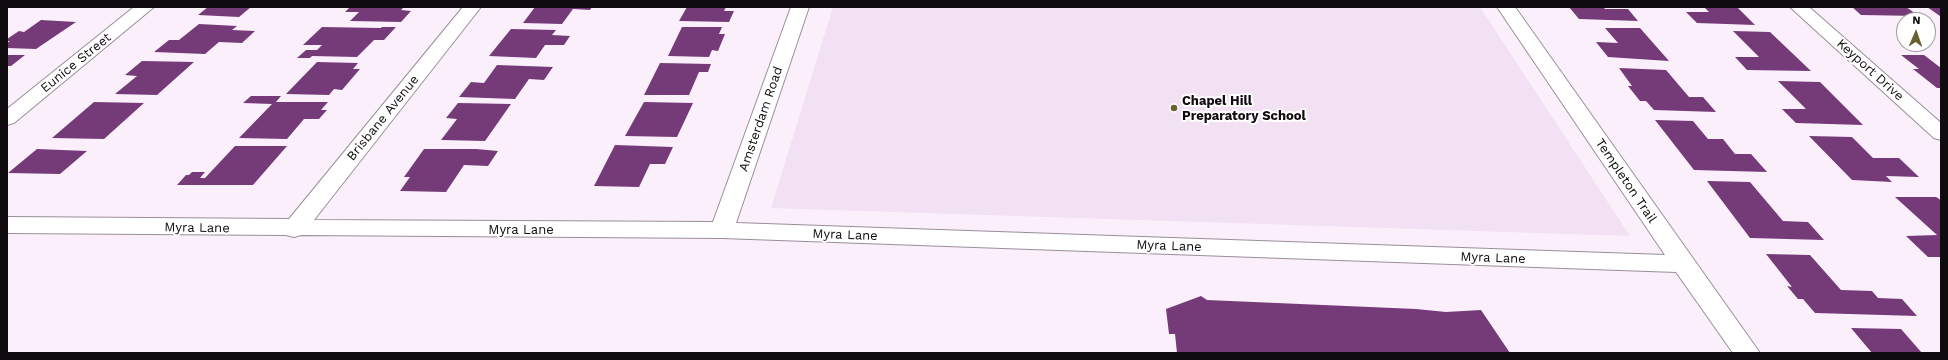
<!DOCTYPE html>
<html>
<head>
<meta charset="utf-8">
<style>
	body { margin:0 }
	#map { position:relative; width:1948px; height:360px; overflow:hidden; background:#fbeffc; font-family:"Work Sans",sans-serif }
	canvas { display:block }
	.frame { position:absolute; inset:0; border:8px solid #0f0b0f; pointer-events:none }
	.north { position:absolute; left:1896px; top:12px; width:40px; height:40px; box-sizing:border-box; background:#fff; border:1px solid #9f9d9f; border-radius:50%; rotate:2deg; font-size:11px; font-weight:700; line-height:16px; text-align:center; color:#0f0b0f }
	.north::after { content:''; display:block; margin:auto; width:14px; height:18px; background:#66612d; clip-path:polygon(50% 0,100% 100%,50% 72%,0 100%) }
</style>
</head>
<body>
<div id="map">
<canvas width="1948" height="360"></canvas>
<div class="frame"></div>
<div class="north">N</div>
</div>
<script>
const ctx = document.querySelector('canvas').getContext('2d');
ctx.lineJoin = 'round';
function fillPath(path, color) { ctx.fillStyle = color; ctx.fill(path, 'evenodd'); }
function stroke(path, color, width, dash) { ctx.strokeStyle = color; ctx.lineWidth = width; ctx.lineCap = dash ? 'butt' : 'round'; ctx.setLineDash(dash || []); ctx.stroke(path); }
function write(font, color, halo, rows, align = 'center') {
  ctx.font = font + ' "Work Sans",sans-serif'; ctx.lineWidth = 4; ctx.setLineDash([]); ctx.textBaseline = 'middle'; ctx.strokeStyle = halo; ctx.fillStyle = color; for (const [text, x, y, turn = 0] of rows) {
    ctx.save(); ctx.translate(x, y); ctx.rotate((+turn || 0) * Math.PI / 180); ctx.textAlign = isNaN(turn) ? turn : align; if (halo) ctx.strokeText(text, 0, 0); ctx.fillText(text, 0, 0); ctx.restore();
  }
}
fillPath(new Path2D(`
	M833,7H1480L1630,236L771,208Z`), '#f2e1f3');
fillPath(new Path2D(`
	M208,7H251L239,17L198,15Z
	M350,7H404L401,10L411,11L401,22L350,21L359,12H345Z
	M535,7H592L590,10L573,9L562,24L523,23Z
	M687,7H726L724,11H734L729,22L679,21Z
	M1569,7H1603L1605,9H1628L1638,21L1579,19Z
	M1704,7H1737L1755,25L1697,23L1686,12H1709Z
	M1852,7H1906L1919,16L1861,15Z
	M1927,7H1941V16H1940Z
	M41,20L76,22L36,49L7,48V43L10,41H7V39L19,31L24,32Z
	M199,24L237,26L232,30L255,31L242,43L219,42L205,54L154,52L169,40H179Z
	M322,27L381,28L382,27H396L384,40H374L357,57L312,56L310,58H297L306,50H317L322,45H303Z
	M682,27H722L719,34H725L718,51L712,50L709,57L668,56Z
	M1605,28H1640L1669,61L1608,57L1596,42L1618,43Z
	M511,29L556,30L552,35L570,36L564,45H545L536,58L489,56Z
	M1733,31L1770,32L1811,71L1747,70L1735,57H1759Z
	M7,55H25L11,66H7Z
	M1901,55H1924L1941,68V88H1937L1913,69H1919Z
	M142,61L194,62L157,95L115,94L137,76L125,75Z
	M317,62L358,63L353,69H360L342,90L334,89L329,95L286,94Z
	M660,63L711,64L708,72H699L689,95H644Z
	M497,65L553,67L544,80L529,79L515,99L459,97L471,82L484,83Z
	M1619,68L1666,70L1689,97H1703L1716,112L1654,110L1646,101H1640L1628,86H1632Z
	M1778,81L1820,82L1863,125L1796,123L1782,109H1806Z
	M251,96H281L276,102H328L321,110H327L319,119H304L287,139L239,138L272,104L243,103Z
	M94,102L144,103L104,139L52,138Z
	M644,102L693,103L677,137L625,136Z
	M458,103L511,104L485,141L441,140L457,119L446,118Z
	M1655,120L1693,121L1708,139H1723L1735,154H1751L1767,172L1694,170Z
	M1809,136L1852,137L1873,158H1899L1919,177L1886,176L1892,182L1852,180Z
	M615,145L673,147L665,164H650L639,187L594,186Z
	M235,146H287L253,185H177L186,175H189L192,172H205L200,178H205Z
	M37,149L87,151L60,174L8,173Z
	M424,149H476L498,151L488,166L464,165L446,192L400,191L410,177H404Z
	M1707,181L1750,182L1783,221L1808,222L1824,240L1750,238Z
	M1895,197H1936L1941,200V257H1928L1906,236L1937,235Z
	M1766,254L1810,255L1841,290L1872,291L1878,298L1902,299L1917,316L1815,313L1803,299H1798L1787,286L1792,287Z
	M1201,296L1207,300L1416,309L1446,312L1481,310L1510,353H1177L1175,334H1169L1166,309Z
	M1851,328L1901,329L1922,353H1872Z`), '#753b79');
const minor = new Path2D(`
	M134,7H154L14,123L7,125V109Z
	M463,7H481L314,220L713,222L791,7H809L736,223L1665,255L1497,7H1515L1760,353H1733L1676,272L722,238L301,235L294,237L286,235L7,233V217L289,219Z
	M1790,7H1809L1941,123V140L1934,138Z`);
stroke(minor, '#998e9a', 2);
fillPath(minor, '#fff');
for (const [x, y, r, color] of [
	[1174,108,4,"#66612d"]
]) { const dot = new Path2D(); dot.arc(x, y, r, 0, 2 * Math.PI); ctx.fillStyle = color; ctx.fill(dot); stroke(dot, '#fff', 1.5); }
write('13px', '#0f0b0f', '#fff', [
	["Eunice Street",76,63,-39],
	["Keyport Drive",1870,70,42],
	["Brisbane Avenue",383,118,-51],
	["Amsterdam Road",761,119,-71],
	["Templeton Trail",1626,181,56],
	["Myra Lane",197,228,1],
	["Myra Lane",521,230],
	["Myra Lane",845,235,2],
	["Myra Lane",1169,246,2],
	["Myra Lane",1493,258,2]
]);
write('bold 13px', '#0f0b0f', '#fff', [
	["Chapel Hill",1182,101],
	["Preparatory School",1182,116]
], 'left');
</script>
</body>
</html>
